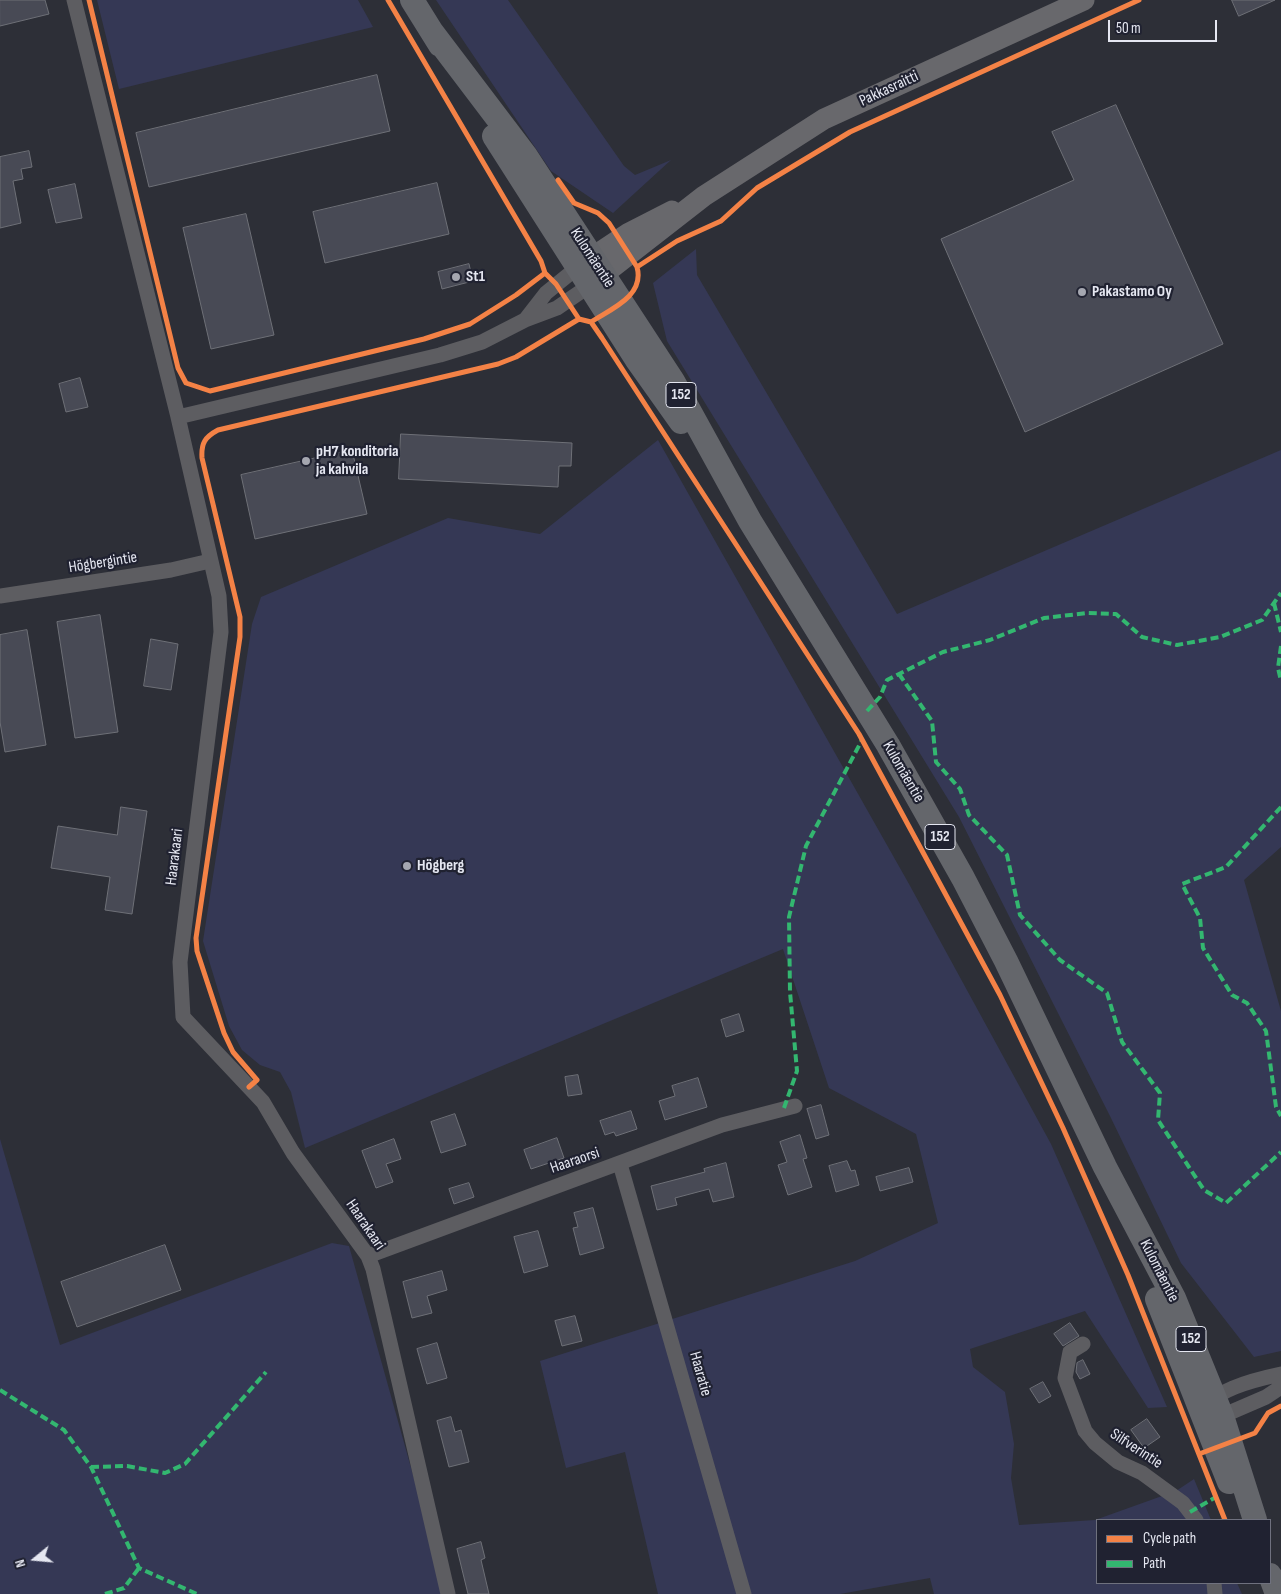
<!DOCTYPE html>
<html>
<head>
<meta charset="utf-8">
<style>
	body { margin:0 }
	#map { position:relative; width:1281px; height:1594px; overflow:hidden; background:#2d2f37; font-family:"Sofia Sans Condensed",sans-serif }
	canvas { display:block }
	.legend { position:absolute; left:1096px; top:1519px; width:175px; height:65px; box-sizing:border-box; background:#202231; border:1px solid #6f717e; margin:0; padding:6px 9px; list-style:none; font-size:15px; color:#e5e7f1 }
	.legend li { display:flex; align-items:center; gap:10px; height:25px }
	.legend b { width:25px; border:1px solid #6f717e }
	.north { position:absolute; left:10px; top:1534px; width:50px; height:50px; -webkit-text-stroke:4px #202231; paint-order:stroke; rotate:253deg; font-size:14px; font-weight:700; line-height:20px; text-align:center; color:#e5e7f1 }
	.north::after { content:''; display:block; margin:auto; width:18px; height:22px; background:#e5e7f1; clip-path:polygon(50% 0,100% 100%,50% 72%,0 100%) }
	.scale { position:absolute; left:1108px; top:20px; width:109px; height:22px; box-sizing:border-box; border:2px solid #e5e7f1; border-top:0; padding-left:6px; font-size:15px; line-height:18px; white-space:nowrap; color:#e5e7f1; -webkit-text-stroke:4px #202231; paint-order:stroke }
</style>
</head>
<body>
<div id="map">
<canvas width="1281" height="1594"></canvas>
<ul class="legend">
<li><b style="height:6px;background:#f48246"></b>Cycle path</li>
<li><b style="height:6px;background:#33b770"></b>Path</li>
</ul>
<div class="north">N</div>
<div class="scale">50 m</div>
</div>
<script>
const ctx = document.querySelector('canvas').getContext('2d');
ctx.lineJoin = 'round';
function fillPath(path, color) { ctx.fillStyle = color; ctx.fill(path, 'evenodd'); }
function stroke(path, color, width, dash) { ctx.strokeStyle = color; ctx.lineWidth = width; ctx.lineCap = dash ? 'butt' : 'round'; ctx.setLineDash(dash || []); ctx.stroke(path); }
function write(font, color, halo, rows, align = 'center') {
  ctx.font = font + ' "Sofia Sans Condensed",sans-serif'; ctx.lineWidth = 4.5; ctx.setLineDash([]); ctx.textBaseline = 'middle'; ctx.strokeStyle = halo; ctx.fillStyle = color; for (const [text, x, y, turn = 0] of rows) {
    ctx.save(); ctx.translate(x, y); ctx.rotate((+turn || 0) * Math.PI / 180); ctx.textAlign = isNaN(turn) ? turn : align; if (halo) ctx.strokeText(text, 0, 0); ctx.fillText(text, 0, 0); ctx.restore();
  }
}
fillPath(new Path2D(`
	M97,0H358L373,27L119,89Z
	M436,0H508L624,166L635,175L671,160L613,213L551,171Z
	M696,249L697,275L897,614L1281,450V847L1244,880L1281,1011V1351L1254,1357L1181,1263L1110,1116L959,817L667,341L653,283Z
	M658,440L909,884L1051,1144L1167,1407L1148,1408L1085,1311L970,1349L973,1367L1005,1392L1014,1444L1011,1478L1019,1525L1095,1520L1176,1491L1194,1479L1211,1520H1097V1583H1237L1242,1594H934L930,1578L840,1594H658L625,1452L566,1468L540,1361L855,1261L938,1223L916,1134L829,1088L783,949L305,1148L291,1092L280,1072L260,1065L242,1050L229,1026L203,941L252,624L261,597L448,518L540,534Z
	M0,1139L60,1345L332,1243L349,1246L422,1507L451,1594H0Z`), '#353855');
const building = new Path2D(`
	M0,0H45L49,14L0,26Z
	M1232,0H1275L1239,16Z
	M377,75L390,131L149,187L136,133Z
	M1116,105L1223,344L1025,432L941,239L1074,180L1052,132Z
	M29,151L32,167L21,169L23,179L13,181L21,223L0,228V157Z
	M437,183L449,234L325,263L313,212Z
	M75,184L82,218L56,223L48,190Z
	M246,214L274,335L211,349L183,228Z
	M469,264L473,281L442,289L438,272Z
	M80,378L88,407L66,412L59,384Z
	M401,434L572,443L571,466H559L558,487L399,479Z
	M352,450L367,514L255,539L241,475Z
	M100,615L118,732L75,738L57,622Z
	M27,630L46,745L5,752L0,722V635Z
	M151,639L178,644L171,690L144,686Z
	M121,807L147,811L132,914L105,910L110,877L51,868L58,826L117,835Z
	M739,1014L744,1031L726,1037L721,1020Z
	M578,1075L582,1094L568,1096L565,1077Z
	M698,1078L707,1107L665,1120L659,1101L675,1096L672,1086Z
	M821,1105L829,1135L816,1139L807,1109Z
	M631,1111L637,1129L616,1136L614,1132L605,1135L600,1121Z
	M455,1114L466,1145L441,1153L431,1122Z
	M800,1135L807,1158L803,1159L812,1187L788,1195L778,1165L787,1162L780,1142Z
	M557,1138L564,1158L531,1169L524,1150Z
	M394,1139L401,1159L386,1164L393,1182L376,1188L362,1151Z
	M847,1161L851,1171L855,1170L859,1185L836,1192L829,1166Z
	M726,1163L734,1197L713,1202L709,1189L675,1198L677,1205L657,1210L651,1186L705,1172L704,1169Z
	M909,1168L913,1182L880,1191L876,1177Z
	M469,1183L474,1197L454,1204L449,1189Z
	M593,1208L604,1248L580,1255L573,1228L578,1227L574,1213Z
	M538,1231L548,1266L524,1273L514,1237Z
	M165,1245L181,1290L77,1327L61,1282Z
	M442,1271L447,1290L427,1296L432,1313L412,1318L403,1282Z
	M575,1316L582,1341L562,1346L555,1321Z
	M1070,1323L1079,1336L1063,1346L1054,1334Z
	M437,1343L447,1378L427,1384L417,1349Z
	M1083,1360L1090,1374L1080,1379L1076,1372L1077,1363Z
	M1043,1382L1051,1396L1039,1403L1030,1389Z
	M451,1417L455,1432L461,1430L469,1462L449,1467L437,1421Z
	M1147,1419L1160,1437L1144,1448L1131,1430Z
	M481,1542L485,1558L481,1560L489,1594H468L457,1549Z`);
fillPath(building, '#484a55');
stroke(building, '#6e7077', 1);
stroke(new Path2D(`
	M74,0L178,417
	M525,320L546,293L578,267
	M0,596L171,570L210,561
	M620,1164L744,1594
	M368,1256L722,1125L795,1106
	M1083,1344L1070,1352L1065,1378L1085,1431L1095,1443L1118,1462L1142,1473L1183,1503L1196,1520
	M1210,1403C1222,1387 1262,1378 1281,1374
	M1215,1415L1222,1416L1266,1397L1281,1387
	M1214,1583L1215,1594
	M448,1594L373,1269L368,1256L293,1153L263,1102L183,1017L180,962L221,632L219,596L178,417L440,355L482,342L525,320L557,308L589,286`), '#5d5d61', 15);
stroke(new Path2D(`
	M578,267L629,233L672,211
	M591,284L704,196L824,119L1084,0`), '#68686c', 21);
stroke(new Path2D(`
	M412,0L440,45
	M432,32L526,156L673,381L750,521L888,745L963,878L1006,961L1105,1167L1174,1298L1222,1416L1255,1520
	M494,136L637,360L681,422
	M1157,1299L1229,1482
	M1270,1575L1277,1594`), '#64666b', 24);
stroke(new Path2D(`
	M1274,603L1281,632
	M1281,646L1278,668L1281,681
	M899,674L932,721L936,762L960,789L969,815L1007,855L1020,915L1060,960L1107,993L1122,1042L1160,1093L1158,1120L1204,1190L1226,1203L1281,1152
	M867,711L880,697L887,680L943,652L990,640L1044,618L1087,613L1116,614L1142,637L1177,645L1220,637L1262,620L1281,593
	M1281,807L1226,867L1182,884L1200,918L1203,948L1232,995L1247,1003L1266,1031L1276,1107L1281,1116
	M784,1108L797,1071L790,992L789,917L806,846L862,740
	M0,1390L64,1430L91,1467L139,1568L197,1594
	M91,1467L127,1466L165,1473L185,1464L266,1372
	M1190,1512L1216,1497
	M105,1594L124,1588L139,1568`), '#33b770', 4, [8, 4]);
stroke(new Path2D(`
	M89,0L178,368L186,383L210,391L424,339L470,324L516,295L545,273
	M388,0L541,261L545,273L556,284L579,319L591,322L602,338L859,734L1000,995L1063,1128L1128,1275L1225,1520
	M558,180L574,203L598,213L609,223L637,267L677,241L721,221L757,188L850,132L1139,0
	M591,322C611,309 645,296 637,267
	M249,1087L257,1080L233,1052L224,1033L197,951L196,938L240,637V617L202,458C201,443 205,437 218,430L498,364L516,357L579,319
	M1199,1454L1255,1433L1268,1413L1281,1406`), '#f48246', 5);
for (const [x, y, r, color] of [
	[456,277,5,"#a5a7b0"],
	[1082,292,5,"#a5a7b0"],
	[306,461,5,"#a5a7b0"],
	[407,866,5,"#a5a7b0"]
]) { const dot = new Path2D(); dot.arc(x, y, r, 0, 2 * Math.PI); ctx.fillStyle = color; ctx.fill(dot); stroke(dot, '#202231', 2); }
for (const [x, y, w] of [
	[681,395,30],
	[940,837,30],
	[1191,1339,30]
]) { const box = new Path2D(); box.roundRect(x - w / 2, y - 12.5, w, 25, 4); ctx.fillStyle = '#202231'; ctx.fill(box); stroke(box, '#e5e7f1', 1); }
write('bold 15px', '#e5e7f1', null, [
	["152",681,395],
	["152",940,837],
	["152",1191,1339]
]);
write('16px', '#e5e7f1', '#202231', [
	["Pakkasraitti",889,89,-25],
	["Kulomäentie",592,258,57],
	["Högbergintie",103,563,-9],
	["Kulomäentie",903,772,60],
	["Haarakaari",175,857,-83],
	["Haaraorsi",575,1161,-19],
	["Haarakaari",365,1225,56],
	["Kulomäentie",1159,1271,63],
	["Haaratie",700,1374,74],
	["Silfverintie",1136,1449,33]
]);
write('bold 16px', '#e5e7f1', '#202231', [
	["St1",466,277],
	["Pakastamo Oy",1092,292],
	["pH7 konditoria",316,452],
	["ja kahvila",316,470],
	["Högberg",417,866]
], 'left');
</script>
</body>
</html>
